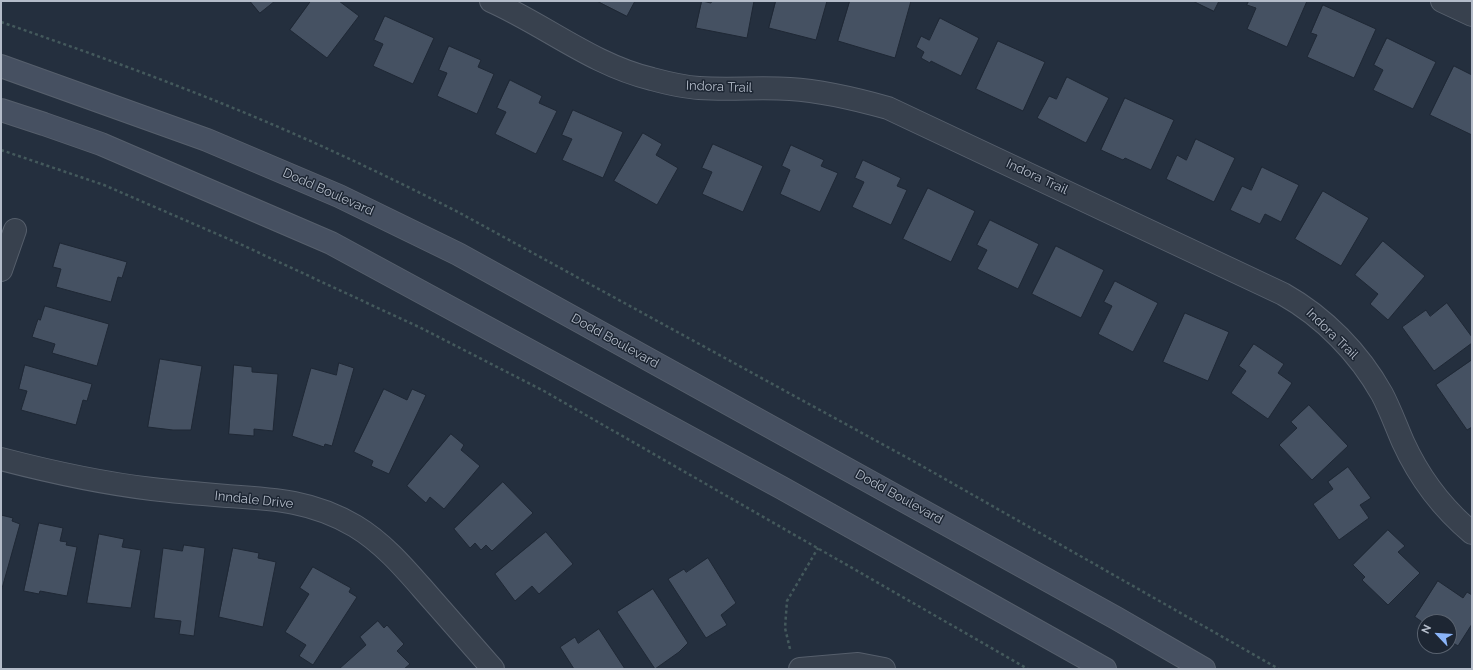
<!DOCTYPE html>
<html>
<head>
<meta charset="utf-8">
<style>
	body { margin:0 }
	#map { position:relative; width:1473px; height:670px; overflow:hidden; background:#242f3e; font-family:Raleway,sans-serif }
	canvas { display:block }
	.frame { position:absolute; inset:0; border:2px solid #b4bcc9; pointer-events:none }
	.north { position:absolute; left:1417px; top:614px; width:40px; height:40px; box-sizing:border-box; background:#1d2633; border:1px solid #59626f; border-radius:50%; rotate:295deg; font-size:11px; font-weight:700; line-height:16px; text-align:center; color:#b4bcc9 }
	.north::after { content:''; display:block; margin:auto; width:14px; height:18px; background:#8ab4f8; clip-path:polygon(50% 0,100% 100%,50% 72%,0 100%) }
</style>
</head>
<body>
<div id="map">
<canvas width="1473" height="670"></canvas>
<div class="frame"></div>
<div class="north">N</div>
</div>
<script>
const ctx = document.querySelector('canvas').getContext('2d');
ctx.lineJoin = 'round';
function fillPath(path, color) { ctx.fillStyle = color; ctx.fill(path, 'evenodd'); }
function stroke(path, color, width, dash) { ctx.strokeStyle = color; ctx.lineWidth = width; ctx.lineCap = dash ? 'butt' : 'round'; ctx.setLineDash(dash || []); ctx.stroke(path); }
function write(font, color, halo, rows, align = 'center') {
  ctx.font = font + ' Raleway,sans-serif'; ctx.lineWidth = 3; ctx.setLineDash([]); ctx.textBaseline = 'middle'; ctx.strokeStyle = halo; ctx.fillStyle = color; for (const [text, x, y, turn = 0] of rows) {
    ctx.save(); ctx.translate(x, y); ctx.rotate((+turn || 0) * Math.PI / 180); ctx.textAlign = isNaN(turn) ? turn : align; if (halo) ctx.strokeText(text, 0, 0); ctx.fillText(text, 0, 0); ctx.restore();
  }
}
const building = new Path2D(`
	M250,1H275L260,13Z
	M311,1H339L359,16L327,58L290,30Z
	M597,1H635L627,16Z
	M702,1L711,3L712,1H754L747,38L696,28Z
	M776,1H827L816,40L769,28Z
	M850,1H911L895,58L838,41Z
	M1193,1H1219L1214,11Z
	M1249,1H1307L1287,47L1247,29L1256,8L1247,5Z
	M1323,5L1376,29L1354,78L1307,57L1317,35L1311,33Z
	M385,16L434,38L413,84L373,66L383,44L374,40Z
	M940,18L979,38L961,76L931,61L930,63L921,58L924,52L916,47L921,36L929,40Z
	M1387,38L1436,62L1413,109L1373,90L1383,70L1374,65Z
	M998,41L1045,62L1023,111L976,89Z
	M449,46L481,60L478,67L494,74L477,114L437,96L447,73L439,70Z
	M1454,66L1472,75V135L1430,115Z
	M1067,77L1109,98L1086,143L1037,118L1049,96L1056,99Z
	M510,80L542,96L539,103L557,111L536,154L495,134L506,112L497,108Z
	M1125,98L1174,120L1151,170L1125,158L1123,160L1101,150Z
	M573,110L623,132L603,178L562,160L572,139L562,135Z
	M643,133L662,144L656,155L678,168L657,205L614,181Z
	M1196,139L1235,158L1214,202L1166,179L1177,155L1186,160Z
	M713,144L763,166L743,212L702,194L712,172L702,168Z
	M791,145L824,160L821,166L838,173L820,212L780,194L790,170L782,166Z
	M863,160L901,178L897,186L907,190L891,225L852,207L864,182L855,178Z
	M1262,167L1299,185L1281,222L1265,214L1260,224L1230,210L1242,186L1251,190Z
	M928,188L975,211L951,262L903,239Z
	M1323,191L1369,218L1341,266L1295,239Z
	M990,220L1039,244L1018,289L977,269L987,250L977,245Z
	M1383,241L1425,276L1388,320L1370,304L1378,294L1355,275Z
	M60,243L127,262L122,278L118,277L111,302L56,287L61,269L53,267Z
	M1056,246L1104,270L1081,318L1032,294Z
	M1115,281L1158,303L1133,352L1098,334L1112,306L1104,302Z
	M1447,303L1472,337V343L1434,371L1402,327L1426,310L1430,316Z
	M45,306L109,324L97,366L52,353L55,344L32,337L38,319L40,320Z
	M1185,313L1229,332L1208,381L1163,362Z
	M1254,344L1284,364L1278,373L1292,383L1268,419L1231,393L1246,371L1239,366Z
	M160,359L202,366L191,430H173L148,427Z
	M1472,360V427L1467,430L1436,385Z
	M339,363L354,368L332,446L325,444L324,447L292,436L311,368L336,375Z
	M25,365L92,384L87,401L83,400L76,425L21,410L27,391L19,389Z
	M234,365L252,367V372L278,374L273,431L254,429V436L229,434Z
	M384,389L407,400L412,389L426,395L389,474L371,466L373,461L354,452Z
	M1309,405L1348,446L1312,480L1279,445L1297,428L1291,422Z
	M451,434L464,445L461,450L480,466L444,509L430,497L426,503L407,486Z
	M1348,467L1371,498L1360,505L1369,518L1339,540L1313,504L1333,489L1328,482Z
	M503,482L533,513L492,551L486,545L481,550L475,543L470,548L454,529Z
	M1,515L13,518L12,521L20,524L1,592Z
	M39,523L63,528L60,541L67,542L66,545L77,547L67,596L40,591L39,594L24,591Z
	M1388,530L1405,546L1398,552L1420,573L1388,605L1362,580L1365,577L1353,565Z
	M546,532L573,564L539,594L532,586L515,601L495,574Z
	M99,534L124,539L122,547L141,550L131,608L87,603Z
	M184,545L205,548L194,636L179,634L181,621L154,618L163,548L182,551Z
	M233,548L259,553L258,558L276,562L263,627L219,617Z
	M708,558L736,603L721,615L727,625L706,638L668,579L684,569L686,572Z
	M313,567L351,588L349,592L357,597L313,665L299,656L306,645L285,632L309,594L300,588Z
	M1438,581L1463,598L1467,592L1472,595V624L1458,646L1449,640V622H1425V624L1415,617Z
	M653,589L688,643L679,652L655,669L617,612Z
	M378,621L384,628L387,625L404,644L397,651L410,664L404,669H339L366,645L360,637Z
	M599,629L625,669H574L560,647L575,637L578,643Z`);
fillPath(building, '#455162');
stroke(building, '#1f2835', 1);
const street = new Path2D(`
	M491,1C545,25 593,65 652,79C667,83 683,87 699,88C730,90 760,87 790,89C824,91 856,99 888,108L1283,294C1324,317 1359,353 1382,394C1390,409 1396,426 1403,442C1419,477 1442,508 1472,533
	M1442,1L1472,15
	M1,270L15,230
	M1,459C51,472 101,483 152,489C177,492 202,494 227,496C275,499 313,501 355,526C385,544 407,571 429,596C451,621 472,645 493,669
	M800,669L858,664L884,669`);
const secondary = new Path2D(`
	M1,66L207,140L339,196L458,254L1116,618L1204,669
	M1,110L44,124L101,144L331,243L782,488L1105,669`);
stroke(street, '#565f6c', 24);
stroke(secondary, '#565f6c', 24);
stroke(new Path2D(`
	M1,22C96,55 191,89 283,129C343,155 401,183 458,212L915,462L1279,669
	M1,150L104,185L240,244L421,328L544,391L1028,669
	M790,649L785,628L787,601L818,548`), '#44595c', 2.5, [3, 3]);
stroke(street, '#38414e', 22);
stroke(secondary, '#465061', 22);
write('13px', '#b4bcc9', '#1d2633', [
	["Indora Trail",719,87,2],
	["Indora Trail",1037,177,25],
	["Dodd Boulevard",328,192,24],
	["Indora Trail",1332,334,44],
	["Dodd Boulevard",615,341,29],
	["Dodd Boulevard",899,497,29],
	["Inndale Drive",254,500,6]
]);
</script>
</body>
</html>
